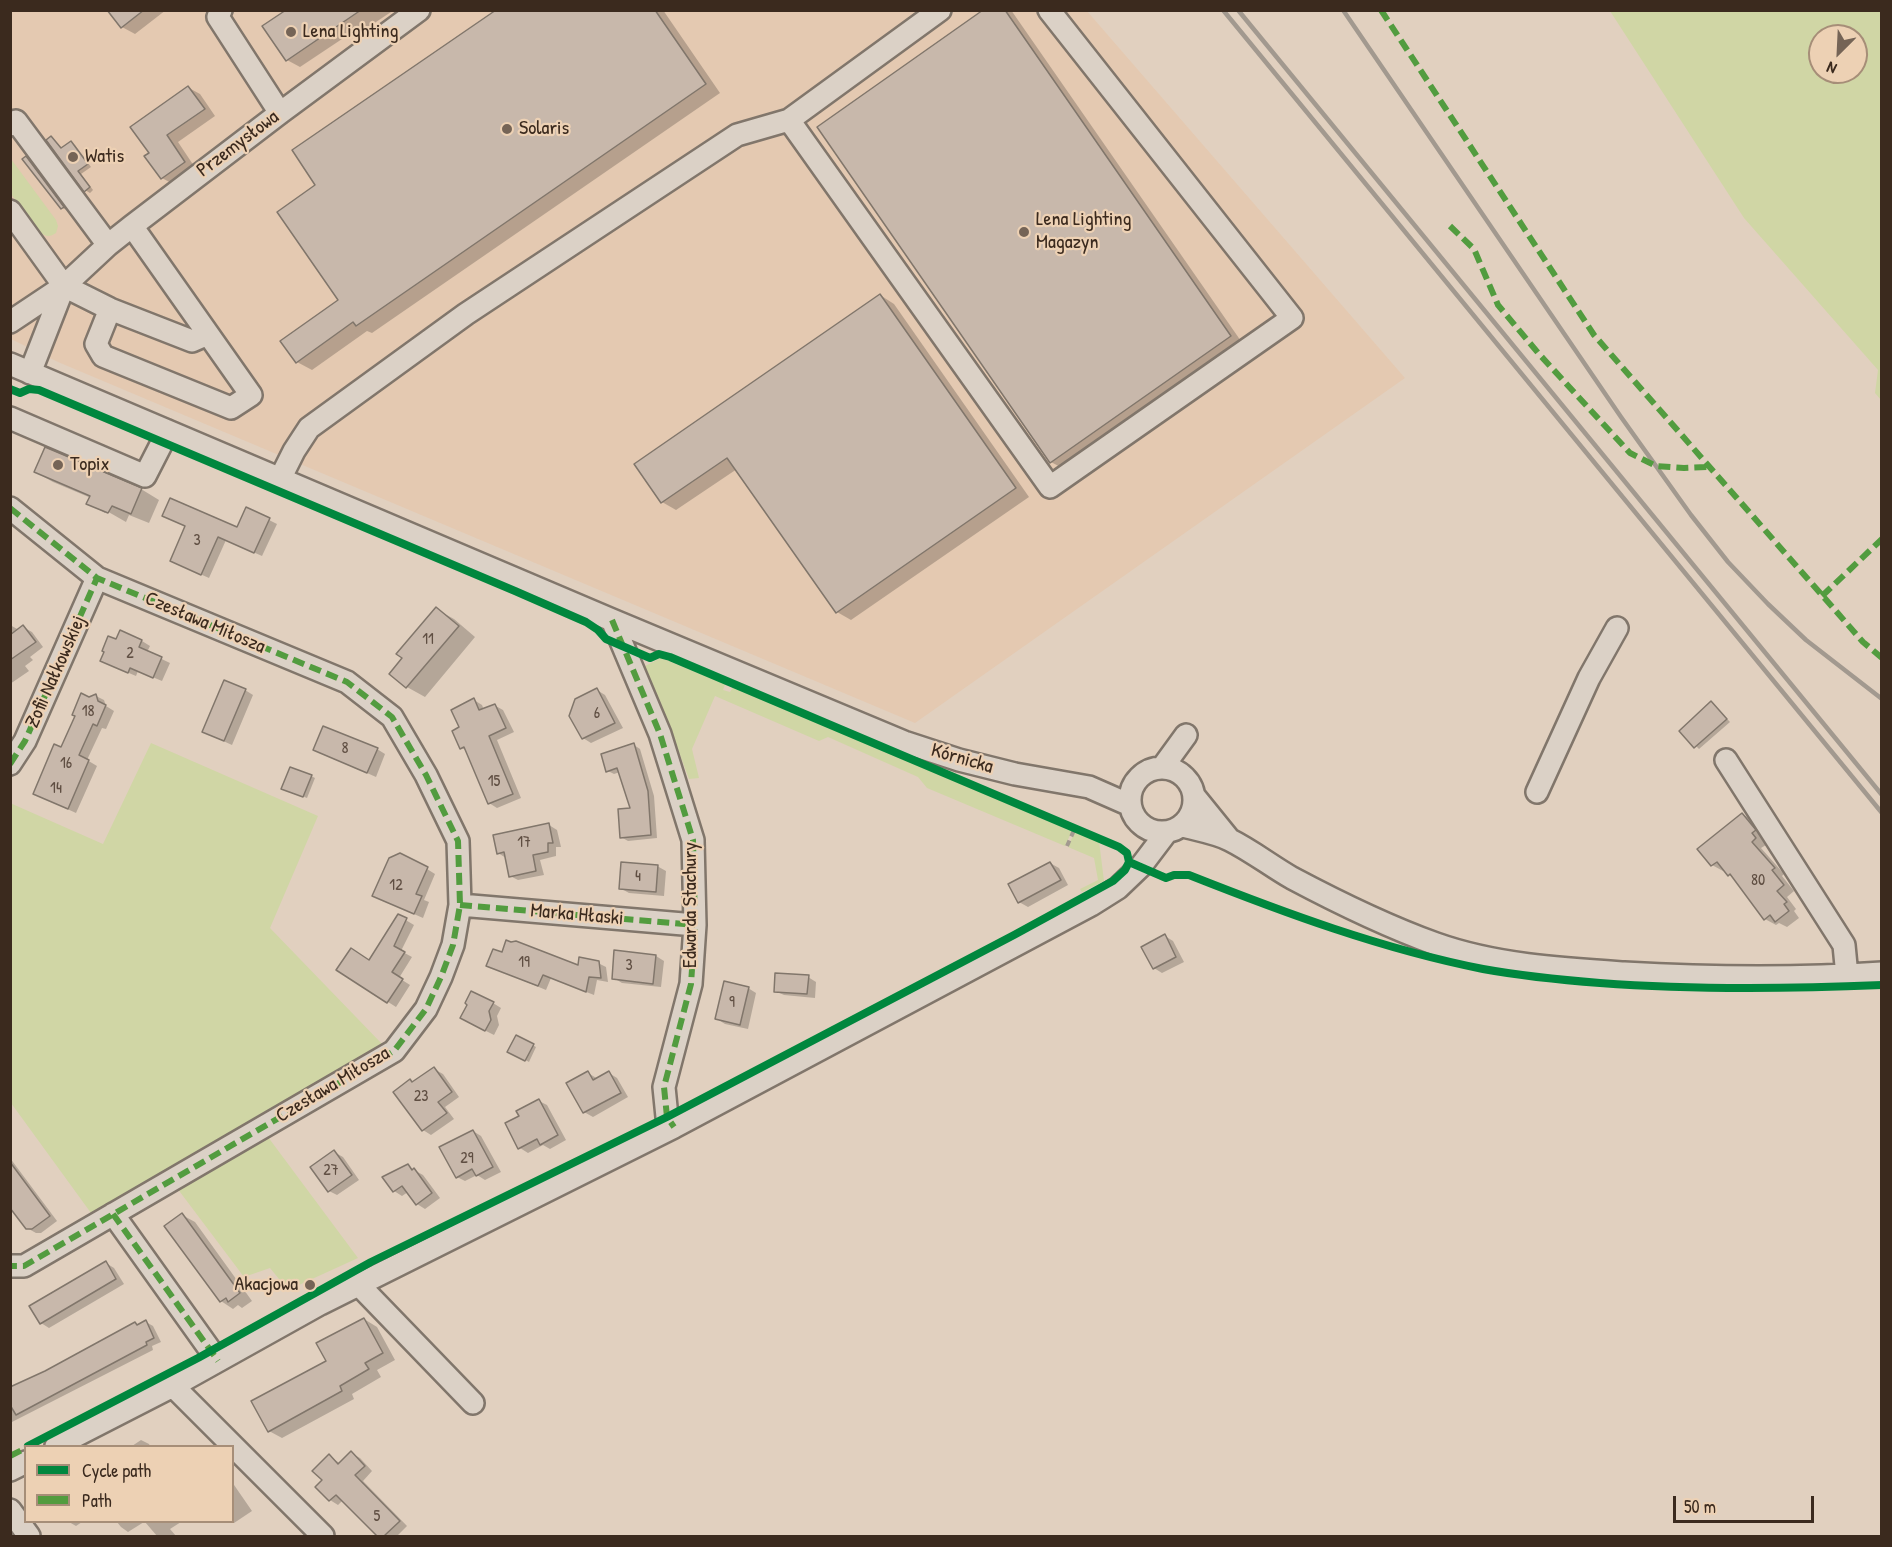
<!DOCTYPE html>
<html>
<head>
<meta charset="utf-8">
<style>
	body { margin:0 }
	#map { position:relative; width:1892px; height:1547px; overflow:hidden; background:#e1d0bf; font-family:"Patrick Hand",sans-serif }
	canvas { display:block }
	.frame { position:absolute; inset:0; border:12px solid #3b2a1e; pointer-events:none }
	.legend { position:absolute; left:24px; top:1445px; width:210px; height:78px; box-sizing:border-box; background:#edd1b4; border:2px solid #a68e78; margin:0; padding:8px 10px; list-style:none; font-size:18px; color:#3b2a1e }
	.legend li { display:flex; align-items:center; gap:12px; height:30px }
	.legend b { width:30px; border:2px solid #a68e78 }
	.north { position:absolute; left:1808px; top:24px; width:60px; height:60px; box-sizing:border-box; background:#edd1b4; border:2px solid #a68e78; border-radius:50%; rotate:204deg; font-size:16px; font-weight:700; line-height:24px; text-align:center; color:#3b2a1e }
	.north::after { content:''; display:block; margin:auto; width:21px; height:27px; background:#756456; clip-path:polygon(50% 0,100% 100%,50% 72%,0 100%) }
	.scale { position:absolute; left:1673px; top:1496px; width:141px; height:27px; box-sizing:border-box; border:3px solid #3b2a1e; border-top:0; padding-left:8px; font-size:18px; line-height:21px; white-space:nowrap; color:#3b2a1e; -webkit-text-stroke:4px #edd1b4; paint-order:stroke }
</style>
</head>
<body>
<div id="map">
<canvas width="1892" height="1547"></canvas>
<div class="frame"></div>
<ul class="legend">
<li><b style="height:8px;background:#00873e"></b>Cycle path</li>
<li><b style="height:8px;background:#529c3f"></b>Path</li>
</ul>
<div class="north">N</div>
<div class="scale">50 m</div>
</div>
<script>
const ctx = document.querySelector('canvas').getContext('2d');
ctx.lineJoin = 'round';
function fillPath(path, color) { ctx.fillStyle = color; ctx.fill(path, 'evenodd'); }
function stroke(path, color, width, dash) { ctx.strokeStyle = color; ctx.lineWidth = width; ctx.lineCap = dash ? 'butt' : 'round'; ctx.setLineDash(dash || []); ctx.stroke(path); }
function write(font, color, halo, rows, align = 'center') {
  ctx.font = font + ' "Patrick Hand",sans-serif'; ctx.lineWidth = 4.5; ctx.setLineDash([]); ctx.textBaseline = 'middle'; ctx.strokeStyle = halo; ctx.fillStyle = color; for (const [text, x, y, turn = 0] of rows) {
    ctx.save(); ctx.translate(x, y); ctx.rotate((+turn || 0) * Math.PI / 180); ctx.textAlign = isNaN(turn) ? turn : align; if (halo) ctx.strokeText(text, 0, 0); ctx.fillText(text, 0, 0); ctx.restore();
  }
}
fillPath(new Path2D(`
	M10,11H1087L1405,378L915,723L58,362L11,339Z`), '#e4c9b1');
fillPath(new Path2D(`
	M1610,11H1881V400L1875,393L1878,370L1744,218ZM1820,36H1856V72H1820Z
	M11,159L56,220L58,226L56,233C49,238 45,236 39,232L11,194Z
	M661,658L725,684L723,690L730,692L733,687L1072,831L1065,846L927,788L918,777L828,737L819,741L715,696L692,749L699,778L689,779L661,704L643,667Z
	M151,743L318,816L270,928L384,1046L91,1213L11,1103L10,803L103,844Z
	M1075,831L1099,841L1104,881L1082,892L1080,889L1098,880L1094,858L1068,847Z
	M268,1137L358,1258L288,1290L270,1268L244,1277L177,1188Z`), '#d0d6a5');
fillPath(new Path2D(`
	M109,10H166L135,34L122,27Z
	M288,10H394L361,32L357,29L300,67L287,60Z
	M498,10H663L720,93L372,333L367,331L312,370L297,362L340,300L317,186Z
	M986,10H1011L1243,344L1064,469L1051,462Z
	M189,88L200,94L215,116L178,142L196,169L173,184L162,178L151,153Z
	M51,138L62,149L71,143L75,145L91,167L81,174L93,190L90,193L85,190Z
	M26,158L30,160L67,210L62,208Z
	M880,295L894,304L1029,497L851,620L837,612L737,469L676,510L662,502Z
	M45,449L141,489L159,500L149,523L129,515L126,522L105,510V513L88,503L91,498L53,482L35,472Z
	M269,520L277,524L262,556L226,540L209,578L180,565L187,526L238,529Z
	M436,609L454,619L475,637L425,697L407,687L392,673L404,658Z
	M10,625L19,630L23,627L32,632L43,647L30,657L33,660L25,666L29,671L10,684Z
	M117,641H142L150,646L147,652L170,663L162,681L138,671L136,676L110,665Z
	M245,690L253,695L232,745L212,736Z
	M597,690L605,695L623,728L591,743L583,738Z
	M96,696L104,700L106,706L114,711L106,729L102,728L87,760L97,766L76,813L43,798L62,749L89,698Z
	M474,700L482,705L484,710L494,705L503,710L514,732L497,740L521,798L497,808L489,803L467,751L462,748L461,728Z
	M1712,703L1730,722L1699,749L1681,731Z
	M634,745L640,749L654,796L657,838L628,841L621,837L632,810L620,772L614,774L608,771Z
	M377,749L385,754L376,777L315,750Z
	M311,776L315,778L307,798L287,790Z
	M1743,814L1753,821L1766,837L1762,840L1766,845L1761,848L1784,874L1782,876L1794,891L1787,897L1796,909L1794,911L1799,918L1787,927L1779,923L1776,925L1765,919L1734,878L1729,875L1725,870L1723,871L1712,865L1699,849Z
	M549,825L557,830L561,847H556V856L540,860L544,875L518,880L510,876L506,858L498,853Z
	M1050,863L1059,868L1068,885L1028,907L1019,902Z
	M657,866L666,871L664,896L629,893L620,888Z
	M427,869L435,874L424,900L429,902L423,918L382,900Z
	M399,916L414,925L401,951L412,957L399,978L410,985L396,1007L338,970L370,961Z
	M1165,936L1173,941L1184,962L1162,973L1154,968Z
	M502,954L579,967L598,963L606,967L608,982L597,980L594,995L551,978L546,990L488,966Z
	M656,956L664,961L661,987L622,983L614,978Z
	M808,977L816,982L815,998L784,995L775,991Z
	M748,988L756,993L748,1029L725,1024L717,1019Z
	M493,1003L501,1008L497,1016L499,1025L494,1035L470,1023Z
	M517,1037L536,1047L529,1062L509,1051Z
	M434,1069L443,1074L459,1097L445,1107L454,1119L431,1135L423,1130L414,1083Z
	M588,1073L598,1079L609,1073L617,1078L628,1097L593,1117L584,1112Z
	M539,1101L547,1105L566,1140L550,1149L543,1145L528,1153L520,1148L521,1117Z
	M473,1131L481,1136L501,1172L485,1180L477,1175L465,1181L457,1177Z
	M334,1152L343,1157L359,1180L337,1195L329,1191Z
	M10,1158L57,1221L41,1233H36L27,1228L10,1206Z
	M407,1166L423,1175L440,1198L425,1209L417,1204L408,1192L402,1196L394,1191Z
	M182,1215L195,1222L252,1301L242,1308L238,1305L233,1309L221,1301Z
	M106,1263L114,1268L124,1284L49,1328L41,1323Z
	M364,1319L377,1327L395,1360L377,1370L381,1377L352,1394L354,1399L282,1438L269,1431Z
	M146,1322L153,1326L161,1342L152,1346L153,1350L10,1423V1389L45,1372L135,1324L139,1326Z
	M141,1440L149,1444L150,1446H132Z
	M351,1453L360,1458L372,1471L363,1481L407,1526L397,1536H379L343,1500L338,1505L330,1500L317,1487L324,1480L329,1456L341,1464Z
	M232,1482L252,1511L234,1523L232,1522Z
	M69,1522H82L76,1526Z
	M117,1522H144L128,1532L121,1527Z
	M145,1522H181L170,1529L176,1536H157Z`), '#0003');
const building = new Path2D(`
	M107,10H144L121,28Z
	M286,10H361L286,61L262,26Z
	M496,10H655L706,84L356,326L353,322L296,363L280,341L338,300L277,212L315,185L292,150Z
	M983,10H1005L1231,336L1050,463L817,127Z
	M188,86L205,109L167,135L185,162L161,179L144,156L149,153L130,127Z
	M51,136L61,148L71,141L88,164L78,171L90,187L84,192L46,140Z
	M26,156L64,207L61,209L22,159Z
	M880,294L1016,488L836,613L727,458L661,503L634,464Z
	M45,447L142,488L131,514L112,506L108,513L86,504L90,496L34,472Z
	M170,498L237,527L246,507L270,518L254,553L218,537L201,575L170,561L185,526L162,516Z
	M436,607L459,626L406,688L389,674L402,658L396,654Z
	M23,625L36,642L10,660V635Z
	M120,630L142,640L139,647L162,657L153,678L130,668L128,673L100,661L104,652L102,651L108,636L116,639Z
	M224,680L246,689L224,741L202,732Z
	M597,688L615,723L582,739L569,716L575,699Z
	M81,693L89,697L96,694L98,701L106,705L97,726L93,724L79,755L89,760L68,809L33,794L54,744L61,747L75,716L72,715Z
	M474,698L479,710L495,704L506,728L489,736L513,794L488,804L464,747L460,749L452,731L459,727L451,710Z
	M1711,701L1727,719L1694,748L1679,731Z
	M323,726L378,748L367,773L313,750Z
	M634,743L648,791L651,835L620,838L618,809L630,808L617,768L606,772L601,754Z
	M290,767L312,775L303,797L281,789Z
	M1742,813L1756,830L1752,833L1756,838L1752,842L1775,868L1772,870L1784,885L1777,891L1787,902L1784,904L1789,911L1775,922L1770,915L1764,920L1730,874L1728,876L1717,862L1711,866L1697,849Z
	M549,823L553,843H548V852L533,855L536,871L509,877L504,852L497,854L493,835Z
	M400,853L428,867L416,894L422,896L414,914L372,896L389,858Z
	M621,862L658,865L656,892L619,889Z
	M1050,862L1061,880L1018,903L1008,884Z
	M398,914L407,918L394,946L405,952L392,972L403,979L387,1003L336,970L351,948L369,960Z
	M1165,934L1176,957L1153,969L1141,947Z
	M506,940L511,942L516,941L578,965L579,957L599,961L601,978L589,977L586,992L543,975L538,986L486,966L493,949L502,952Z
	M614,950L656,955L653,984L612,979Z
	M775,973L809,975L807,994L774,992Z
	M724,981L749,987L740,1025L715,1019Z
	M471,991L494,1002L489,1011L491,1020L485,1031L460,1018L467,1005L465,1003Z
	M516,1035L534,1044L525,1061L507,1052Z
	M434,1067L452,1092L438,1102L447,1113L422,1131L393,1092L410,1079L412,1082Z
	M588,1071L593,1080L609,1071L621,1093L583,1113L566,1083Z
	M539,1099L558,1135L540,1145L537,1139L518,1149L505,1123L519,1116L516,1111Z
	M473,1130L493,1167L476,1176L472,1169L456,1178L439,1147Z
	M334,1150L352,1175L328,1192L310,1167Z
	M10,1162L50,1216L32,1229H26L10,1208Z
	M408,1164L412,1170L414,1168L432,1193L416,1205L402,1186L393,1192L382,1177Z
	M182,1213L240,1293L228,1302L226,1298L220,1302L164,1226Z
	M106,1261L116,1279L40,1324L29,1306Z
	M364,1318L383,1353L365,1363L369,1369L340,1386L342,1391L268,1432L251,1401L326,1361L316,1343Z
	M146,1320L154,1338L146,1342L147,1345L16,1415L10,1405V1387L45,1371L135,1322L137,1325Z
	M351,1451L365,1466L355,1475L400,1521L384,1536H377L336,1495L329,1501L315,1487L322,1480L312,1471L329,1454L338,1464Z`);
fillPath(building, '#c8b8ab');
stroke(building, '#81766b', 1.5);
const minor = new Path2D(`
	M221,10L218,17L280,113
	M789,120L1050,487L1292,318L1049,10
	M10,125L16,121L108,245
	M10,211L64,286L110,309L192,341L208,334
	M110,309L96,344L103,356L231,408L251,395L132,226
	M10,322L64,286L108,245L132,226L280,113L419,10
	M10,364L612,620L904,742L959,760L1015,774L1089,787L1130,805
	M30,373L64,286
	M10,418L145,476L168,431
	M280,479L294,451L309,428L466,314L737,135L789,120L940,10
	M10,508L97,578L347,682L392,717L426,775L458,841L460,905L453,945L441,977L426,1009L394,1051L24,1266H10
	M612,620L660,734L693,840L695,925L691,984L664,1087L667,1117L674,1127
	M1726,760L1844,945L1847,976
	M10,764L25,741L97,578
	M1130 800a32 32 0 1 1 64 0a32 32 0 1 1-64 0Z
	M1162,768L1186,735
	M1537,792L1589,678L1617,628
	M1195,797L1229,839
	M1183,826C1198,830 1216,833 1230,840C1252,851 1271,866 1292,878C1339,903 1386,926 1436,944C1495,965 1561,969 1624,973C1709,978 1796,979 1882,973
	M460,905L695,925
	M113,1214L218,1361
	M358,1284L473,1403
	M173,1386L323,1536
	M56,1446L173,1386L320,1304L674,1127L1091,905L1118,888L1141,866L1166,833
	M10,1470L26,1462
	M10,1510L29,1536`);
stroke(minor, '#81766b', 26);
stroke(new Path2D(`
	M1067,846L1075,828`), '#a2998f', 4, [6, 4.5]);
stroke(minor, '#dbd1c6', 21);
stroke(new Path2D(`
	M1223,10L1882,813
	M1238,10L1882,795
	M1343,10L1621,417L1691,515L1728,562L1768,604L1806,640L1882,699`), '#a2998f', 4.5);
stroke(new Path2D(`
	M1381,10L1594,335L1863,642L1882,658
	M1450,226L1474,249L1498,305L1539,354L1630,453L1656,466L1684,468L1709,467
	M10,508L97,578L347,682L392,717L426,775L458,841L460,905L453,945L441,977L426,1009L394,1051L24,1266H10
	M1822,596L1882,539
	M612,620L660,734L693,840L695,925L691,984L664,1087L667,1117L674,1127
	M10,764L25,741L97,578
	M460,905L695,925
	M113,1214L218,1361
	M10,1456L26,1448`), '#529c3f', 6, [12, 6]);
stroke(new Path2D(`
	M10,389L20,393L29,389L39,390L515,591L586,622L598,630L606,639L650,658L659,654L670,657L1119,847L1127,853L1129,862L1166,878L1174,875H1189C1285,913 1382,949 1483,969C1522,976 1561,980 1600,983C1694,990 1787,989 1882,985
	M28,1446L198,1358L371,1262L667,1117L1014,935L1113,881L1125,870L1129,862`), '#00873e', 8);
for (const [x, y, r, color] of [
	[291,32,6,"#756456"],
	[507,129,6,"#756456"],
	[73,157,6,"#756456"],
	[1024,232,6,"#756456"],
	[58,465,6,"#756456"],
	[310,1285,6,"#756456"]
]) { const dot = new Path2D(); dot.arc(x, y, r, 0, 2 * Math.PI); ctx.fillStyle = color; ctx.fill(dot); stroke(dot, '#edd1b4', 2); }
write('16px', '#5f4e42', null, [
	["3",197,541],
	["11",428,640],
	["2",130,654],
	["18",88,712],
	["6",597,714],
	["8",345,749],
	["16",66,764],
	["15",494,782],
	["14",56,789],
	["17",524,843],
	["4",638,877],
	["80",1758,881],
	["12",396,886],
	["19",524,963],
	["3",629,966],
	["9",732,1003],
	["23",421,1097],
	["29",467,1159],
	["27",331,1171],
	["5",377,1517]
]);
write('20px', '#3b2a1e', '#edd1b4', [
	["Lena Lighting",303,32],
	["Solaris",519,129],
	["Watis",85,157],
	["Lena Lighting",1036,220],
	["Magazyn",1036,243],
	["Topix",70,465],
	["Akacjowa",298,1285,"right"]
], 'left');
write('20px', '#3b2a1e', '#edd1b4', [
	["Przemysłowa",238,144,-37],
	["Czesława Miłosza",205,623,23],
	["Zofii Nałkowskiej",56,672,-66],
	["Kórnicka",962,759,16],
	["Edwarda Stachury",691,905,-90],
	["Marka Hłaski",577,915,5],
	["Czesława Miłosza",333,1085,-31]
]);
</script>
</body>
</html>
